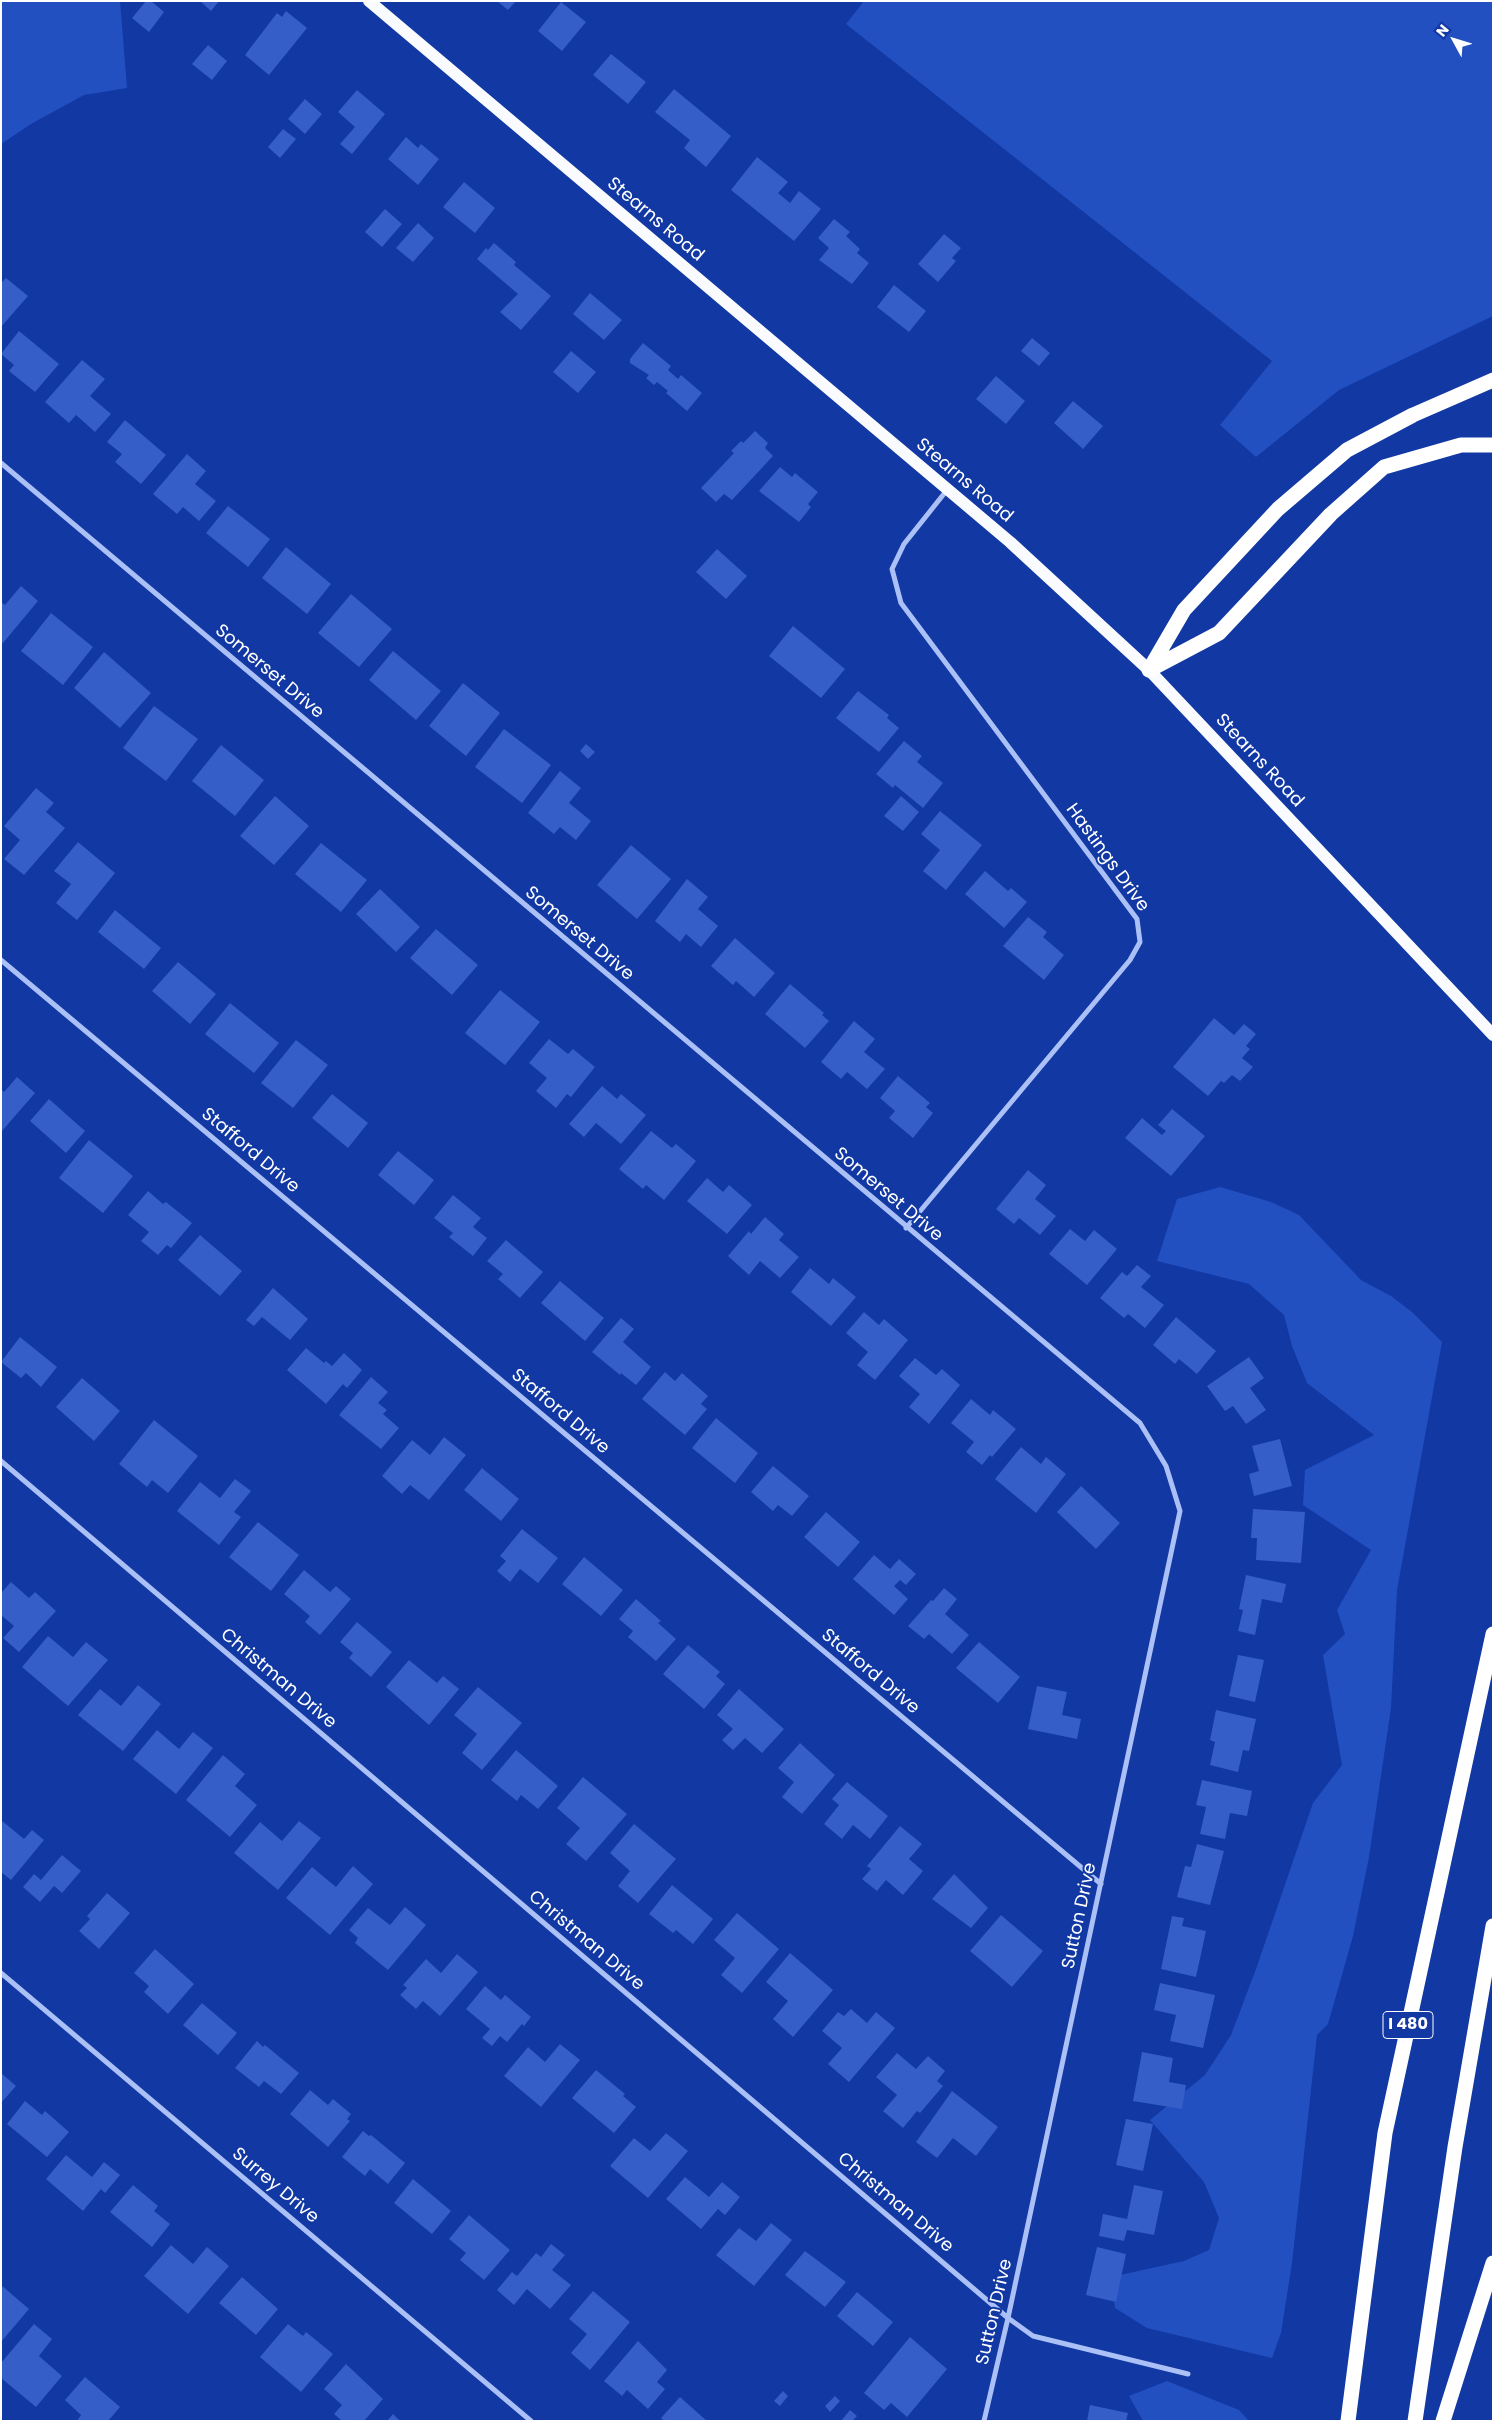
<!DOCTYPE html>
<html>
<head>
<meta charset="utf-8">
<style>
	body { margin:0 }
	#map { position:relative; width:1494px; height:2422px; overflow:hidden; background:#1138a3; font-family:Poppins,sans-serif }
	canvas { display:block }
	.frame { position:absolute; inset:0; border:2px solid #fff; pointer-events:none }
	.north { position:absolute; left:1429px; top:15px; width:50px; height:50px; -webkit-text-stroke:4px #1138a3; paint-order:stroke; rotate:309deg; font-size:14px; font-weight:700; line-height:20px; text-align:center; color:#fff }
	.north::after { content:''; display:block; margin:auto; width:18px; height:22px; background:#fff; clip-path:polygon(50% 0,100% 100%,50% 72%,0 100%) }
</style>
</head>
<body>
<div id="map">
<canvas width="1494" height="2422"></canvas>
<div class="frame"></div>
<div class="north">N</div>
</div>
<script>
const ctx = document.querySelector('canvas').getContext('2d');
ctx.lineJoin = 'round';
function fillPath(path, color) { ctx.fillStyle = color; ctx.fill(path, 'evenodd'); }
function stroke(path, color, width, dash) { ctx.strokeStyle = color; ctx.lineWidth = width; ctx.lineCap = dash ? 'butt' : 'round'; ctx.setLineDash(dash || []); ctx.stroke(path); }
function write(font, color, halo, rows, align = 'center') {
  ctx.font = font + ' Poppins,sans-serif'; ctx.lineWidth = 4; ctx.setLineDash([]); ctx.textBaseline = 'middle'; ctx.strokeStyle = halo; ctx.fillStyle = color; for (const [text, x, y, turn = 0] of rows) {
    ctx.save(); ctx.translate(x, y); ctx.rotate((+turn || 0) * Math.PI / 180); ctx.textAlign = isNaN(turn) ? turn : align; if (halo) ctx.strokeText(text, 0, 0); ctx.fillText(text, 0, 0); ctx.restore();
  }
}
fillPath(new Path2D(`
	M1,1H120L127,88L84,95L31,124L1,144Z
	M864,1H1493V316L1339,390L1256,457L1220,425L1272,361L846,24Z
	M1220,1187L1271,1202L1299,1215L1361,1280L1391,1296L1412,1312L1442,1342L1397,1590L1391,1708L1369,1857L1353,1936L1328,2024L1317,2035L1292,2263L1281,2333L1272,2358L1147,2328L1115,2308L1111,2277L1184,2261L1209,2250L1219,2218L1204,2182L1150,2120L1205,2075L1231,2035L1256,1969L1313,1803L1342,1765L1323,1655L1345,1634L1337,1610L1371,1550L1303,1505L1305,1470L1374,1435L1307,1383L1292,1346L1284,1315L1249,1284L1157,1261L1177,1199Z
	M1167,2381L1239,2410L1249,2421H1143L1129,2396Z`), '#2350c1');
fillPath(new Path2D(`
	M146,1H151L164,12L149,32L132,18Z
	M200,1H219L211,11Z
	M497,1H516L508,10Z
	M561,2L586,22L562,51L538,31Z
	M286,11L307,28L269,75L245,55L277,13L282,17Z
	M208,45L227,61L212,80L192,64Z
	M611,54L646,82L628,104L593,75Z
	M674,89L731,136L706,167L684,148L690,140L655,112Z
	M357,90L385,114L352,154L340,144L355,127L338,112Z
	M305,99L322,114L305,134L288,119Z
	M283,129L296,139L280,158L268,147Z
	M406,137L418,148L421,144L439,159L418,185L388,159Z
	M757,157L788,182L778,193L790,203L799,191L821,209L794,241L731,190Z
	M464,182L495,208L475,233L443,207Z
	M385,209L402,224L382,247L365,232Z
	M834,219L850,232L846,236L860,249L857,253L869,263L852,284L819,260L829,248L818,238Z
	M418,223L434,238L413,262L396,248Z
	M944,234L961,248L952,258L956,261L938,282L918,264Z
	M494,243L516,262L514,265L551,296L521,330L500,312L518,294L477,259L486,248L488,250Z
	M6,278L28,296L1,327V283Z
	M894,285L926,311L909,332L877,307Z
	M590,293L622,320L604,340L573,314Z
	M19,331L59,364L35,392L9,371L14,365L1,354Z
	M1032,338L1050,353L1039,366L1021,351Z
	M643,343L671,366L668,370L678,379L681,375L702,393L687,411L666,393L668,391L657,382L654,385L646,378L649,375L630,363V359Z
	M571,351L596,372L578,393L553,372Z
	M82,360L105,379L90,396L111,414L95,432L76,415L69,423L45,402Z
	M996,376L1025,401L1006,424L976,399Z
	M1073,401L1103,426L1083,449L1054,423Z
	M125,420L166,455L141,484L115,462L122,454L107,442Z
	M755,431L768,443L765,448L773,456L732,500L724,494L716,502L701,488L734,453L731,451L741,441L743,443Z
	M187,454L206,471L195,484L216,501L199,521L183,507L177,514L153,494Z
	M780,467L792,477L795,473L818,492L808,504L811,507L799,522L759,491Z
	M228,506L270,539L248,567L206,533Z
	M286,547L331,584L307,614L262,578Z
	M717,549L747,576L726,599L696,572Z
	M21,586L38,601L3,643L1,642V602L5,605Z
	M351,594L392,629L359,667L318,633Z
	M51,613L93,647L63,685L21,651Z
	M793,626L845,669L821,698L769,656Z
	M393,651L441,691L416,720L369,680Z
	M104,652L151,693L120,728L74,688Z
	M463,683L500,713L466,756L429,726Z
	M858,691L889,715L887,718L899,728L879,752L836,718Z
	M154,706L198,739L166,781L123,748Z
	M504,729L551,765L522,803L475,767Z
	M904,741L922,756L917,762L943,783L923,808L895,785L893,788L876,774Z
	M586,744L595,752L588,759L580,751Z
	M221,745L264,780L235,816L192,781Z
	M560,771L581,788L569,803L591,821L576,840L560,827L554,834L528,813Z
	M36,788L54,803L46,812L65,828L24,875L4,859L20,840L4,826Z
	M275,796L309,826L274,865L240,836Z
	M901,796L919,812L903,831L884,816Z
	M940,811L982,845L946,890L923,871L940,850L921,834Z
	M78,842L115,873L77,920L56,903L71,884L54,871Z
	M321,843L367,880L341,912L295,874Z
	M631,845L671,879L637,919L597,885Z
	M985,871L1008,891L1011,888L1027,902L1004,928L965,894Z
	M687,879L708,897L698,909L718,926L701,947L686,934L680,942L655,921Z
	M380,889L420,927L396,952L356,914Z
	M115,910L161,948L144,969L98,932Z
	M1028,917L1047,932L1043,937L1064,955L1044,980L1003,946Z
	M436,929L478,965L452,995L410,958Z
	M735,938L775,973L754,997L736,981L733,985L711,966Z
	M178,962L216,994L190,1024L152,991Z
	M790,984L824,1013L822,1015L829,1021L805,1048L765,1014Z
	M500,990L540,1022L505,1065L465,1033Z
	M230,1003L279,1043L254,1073L205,1034Z
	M1214,1018L1234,1035L1244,1024L1256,1034L1246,1046L1250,1049L1242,1058L1253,1067L1240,1081L1232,1075L1224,1083L1221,1081L1208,1096L1173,1067Z
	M854,1021L875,1039L864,1052L885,1069L867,1089L847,1072L841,1079L821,1062Z
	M549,1039L568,1054L573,1049L595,1067L571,1097L567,1094L556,1108L536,1091L547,1078L529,1063Z
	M296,1040L328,1065L293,1108L261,1083Z
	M898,1076L930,1103L926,1107L933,1113L913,1138L889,1118L895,1111L880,1098Z
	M17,1077L35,1093L2,1131L1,1089L4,1092Z
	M602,1086L617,1099L621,1094L646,1115L621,1144L596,1123L584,1137L569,1124Z
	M332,1094L368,1123L348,1148L312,1118Z
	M49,1099L85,1131L66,1153L30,1121Z
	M1172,1109L1205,1136L1171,1176L1125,1138L1142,1118L1162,1135L1166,1131L1158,1125Z
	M651,1131L672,1148L676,1144L696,1161L664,1200L646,1185L643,1189L619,1169Z
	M89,1140L133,1176L103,1213L59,1178Z
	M398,1151L434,1180L414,1205L378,1175Z
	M1028,1170L1046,1185L1035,1199L1056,1216L1040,1235L1019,1218L1014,1224L996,1209Z
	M707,1178L723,1192L729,1185L752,1205L727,1234L687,1201Z
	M148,1191L163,1204L166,1202L192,1223L171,1248L167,1245L158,1255L141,1241L149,1232L128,1215Z
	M453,1195L481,1218L473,1227L487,1238L473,1256L449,1237L453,1233L434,1218Z
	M765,1217L784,1234L779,1240L799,1257L780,1278L760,1261L749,1275L728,1256L749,1231L751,1234Z
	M1070,1229L1085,1241L1094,1230L1117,1249L1087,1285L1049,1254Z
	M200,1235L242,1271L220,1296L178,1260Z
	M506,1240L543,1272L520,1298L498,1279L503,1274L487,1261Z
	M1137,1265L1151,1276L1141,1287L1164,1305L1145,1328L1128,1314L1124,1318L1100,1298L1122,1272L1127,1276Z
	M810,1268L829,1284L833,1278L856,1297L831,1326L791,1292Z
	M560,1281L604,1318L585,1341L541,1303Z
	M273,1288L308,1319L290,1340L262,1317L254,1326L246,1320Z
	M864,1312L879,1325L884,1319L908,1340L875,1380L857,1365L868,1352L846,1333Z
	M1176,1317L1216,1351L1197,1374L1179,1359L1175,1364L1153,1345Z
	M621,1318L634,1329L623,1342L651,1367L636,1385L621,1373L620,1375L592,1352Z
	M20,1337L57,1367L41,1387L26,1373L21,1378L1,1362Z
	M306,1348L324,1363L326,1361L332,1366L344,1353L362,1370L347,1388L343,1384L326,1404L287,1370Z
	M1249,1357L1264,1378L1250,1388L1266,1410L1246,1424L1233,1406L1225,1411L1207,1386Z
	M915,1358L936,1375L942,1369L960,1385L929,1424L909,1407L920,1394L899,1376Z
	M665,1372L675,1381L682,1373L708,1396L701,1404L707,1409L685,1435L642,1399Z
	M371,1377L388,1392L378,1403L387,1410L383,1414L399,1428L381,1449L339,1415Z
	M82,1378L120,1411L94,1441L56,1407Z
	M971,1399L990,1415L993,1410L1016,1429L992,1457L990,1455L982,1465L966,1452L974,1442L951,1423Z
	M716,1418L758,1453L735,1483L692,1448Z
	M154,1420L198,1456L168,1493L152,1480L147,1487L119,1464Z
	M444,1437L466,1455L429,1500L410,1485L402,1494L382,1476L412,1440L430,1455Z
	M1280,1439L1292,1486L1254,1496L1249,1474L1259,1471L1252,1446Z
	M1021,1447L1041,1464L1046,1457L1066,1474L1036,1513L995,1479Z
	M773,1466L809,1496L792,1516L778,1505L773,1511L751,1492Z
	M482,1468L519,1499L501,1521L464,1490Z
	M235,1479L251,1491L234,1512L241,1517L219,1545L177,1511L200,1482L220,1498Z
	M1081,1486L1120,1523L1096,1549L1057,1512Z
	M1253,1509L1305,1512L1301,1563L1256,1560L1257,1538H1251Z
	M826,1512L860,1542L838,1567L804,1537Z
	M258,1522L299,1555L271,1591L229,1557Z
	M522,1529L558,1558L538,1583L520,1569L510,1582L497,1571L506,1561L500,1556Z
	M874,1555L890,1569L899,1559L916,1574L906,1585L900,1580L894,1586L908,1599L894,1615L853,1579Z
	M584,1557L623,1590L601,1616L562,1584Z
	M304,1570L330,1592L336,1586L351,1599L320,1635L305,1622L310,1616L284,1594Z
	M1246,1575L1286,1584L1282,1603L1262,1599L1255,1635L1238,1631L1243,1610L1239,1609Z
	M11,1582L29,1598L35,1592L56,1611L19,1652L3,1638L14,1626L1,1615V1593Z
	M944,1588L957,1599L945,1614L969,1635L952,1654L929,1634L924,1639L908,1626L931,1600L933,1601Z
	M636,1599L661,1621L658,1623L676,1639L656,1661L628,1637L633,1631L619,1619Z
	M357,1622L392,1652L371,1677L349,1658L353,1653L340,1642Z
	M48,1636L73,1657L86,1642L108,1660L68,1706L22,1667Z
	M979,1642L1020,1677L998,1703L956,1668Z
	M688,1645L720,1672L716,1676L725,1684L704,1709L663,1674Z
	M1238,1655L1264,1660L1255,1702L1229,1696Z
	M409,1660L437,1683L443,1676L459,1689L429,1725L386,1687Z
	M138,1685L161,1704L123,1751L78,1715L100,1689L121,1706Z
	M1037,1686L1067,1692L1062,1715L1081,1719L1077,1739L1028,1729Z
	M478,1687L522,1723L482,1770L462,1753L477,1734L454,1715Z
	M739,1689L784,1729L762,1753L745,1738L733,1750L722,1740L733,1729L717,1715Z
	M1216,1710L1256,1719L1249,1751L1243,1750L1238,1772L1210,1765L1215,1742L1210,1740Z
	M157,1730L179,1749L193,1732L213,1748L176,1794L133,1759Z
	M800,1743L835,1775L802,1814L782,1797L794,1782L778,1768Z
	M516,1750L558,1786L538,1809L521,1795L517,1801L491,1780Z
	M223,1755L245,1774L235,1786L257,1805L230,1837L186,1800Z
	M583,1777L627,1814L586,1861L566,1844L580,1828L557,1808Z
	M1202,1780L1252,1791L1247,1816L1230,1813L1225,1839L1200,1834L1206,1807L1196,1805Z
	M847,1782L888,1816L870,1839L853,1825L842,1839L824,1824L839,1805L832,1799Z
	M1,1820L24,1839L32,1830L44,1840L11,1880L1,1872Z
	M299,1821L321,1838L278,1890L234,1853L260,1822L282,1841Z
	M634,1824L676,1859L638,1903L618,1886L630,1871L610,1853Z
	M900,1826L922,1844L909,1859L923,1871L903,1895L886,1880L877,1891L862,1879L871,1869L867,1866Z
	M1197,1844L1224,1851L1210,1905L1177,1897L1185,1866L1191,1867Z
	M62,1855L81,1871L62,1893L54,1886L40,1902L23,1887L34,1874L41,1880Z
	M353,1866L373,1884L330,1935L286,1898L312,1867L336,1887Z
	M954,1874L988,1908L971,1928L932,1899Z
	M672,1885L713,1919L693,1944L676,1930L673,1933L649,1914Z
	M107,1893L130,1913L99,1949L79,1931L90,1919L87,1916Z
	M405,1907L426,1925L388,1970L355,1943L358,1938L349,1930L368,1908L390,1925Z
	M737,1913L779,1949L742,1993L721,1975L735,1958L714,1940Z
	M1001,1915L1043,1951L1012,1987L970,1951Z
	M1172,1916L1184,1918L1182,1926L1206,1931L1196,1977L1161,1969Z
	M155,1949L194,1984L168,2014L144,1992L149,1986L134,1973Z
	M790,1953L833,1990L793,2037L773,2019L788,2001L766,1982Z
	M457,1954L478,1972L440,2016L423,2001L416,2009L400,1995L407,1988L403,1985L426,1959L441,1973Z
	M1160,1983L1215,1995L1203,2048L1170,2041L1176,2015L1154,2010Z
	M485,1986L501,2000L505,1995L531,2017L524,2026L522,2024L507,2042L500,2036L492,2046L482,2038L490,2029L466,2009Z
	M202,2003L237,2033L218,2055L183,2025Z
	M851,2009L867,2023L876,2012L895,2028L849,2082L828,2064L842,2048L822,2031L838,2012L844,2016Z
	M257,2041L263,2047L265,2045L299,2073L281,2094L264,2081L259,2087L235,2068Z
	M560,2044L580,2060L541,2107L504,2076L528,2047L545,2062Z
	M1142,2052L1173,2058L1169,2082L1186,2085L1182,2109L1133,2101Z
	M897,2053L916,2069L928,2056L945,2071L937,2081L943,2086L920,2113L917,2111L903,2128L883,2111L897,2095L876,2077Z
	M596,2070L625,2094L623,2096L636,2107L614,2133L572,2098Z
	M1,2073L16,2086L1,2103Z
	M310,2090L328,2105L333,2099L351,2114L347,2119L350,2121L328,2147L290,2114Z
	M952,2091L998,2127L976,2156L953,2138L937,2158L916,2142Z
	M25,2101L42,2115L45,2111L69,2132L47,2157L7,2124Z
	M1126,2119L1153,2124L1143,2171L1116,2165Z
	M363,2131L369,2136L371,2135L405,2163L388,2184L370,2169L365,2176L342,2157Z
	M666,2133L688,2151L648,2198L610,2166L634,2138L650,2151Z
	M66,2155L92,2177L104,2162L120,2175L105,2193L101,2189L83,2211L46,2179Z
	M685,2177L709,2197L722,2182L740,2197L725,2215L718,2209L701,2229L666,2199Z
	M413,2179L451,2211L432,2234L394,2203Z
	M133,2185L158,2206L154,2211L170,2224L152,2247L110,2212Z
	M1134,2185L1163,2191L1154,2235L1127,2230L1124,2241L1099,2236L1103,2214L1127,2219Z
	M469,2215L510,2250L484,2280L460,2260L466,2253L449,2239Z
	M771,2223L792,2240L754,2286L716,2255L739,2228L756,2241Z
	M551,2244L565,2255L552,2270L571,2285L550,2309L527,2289L514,2305L497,2290L512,2272L517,2276L536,2253L541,2257Z
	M171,2245L193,2264L207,2247L229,2266L188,2314L144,2276Z
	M1097,2247L1126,2254L1116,2302L1086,2295Z
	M805,2251L846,2282L825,2307L785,2275Z
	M242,2277L278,2309L256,2335L219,2303Z
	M1,2285L29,2309L1,2342Z
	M593,2291L630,2322L590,2370L571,2353L587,2334L569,2319Z
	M857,2292L893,2322L873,2346L837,2316Z
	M34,2324L52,2339L39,2356L62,2376L36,2407L1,2378V2363Z
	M288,2324L303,2336L306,2332L333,2354L301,2392L260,2357Z
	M910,2337L947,2369L907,2417L891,2403L884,2410L864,2393Z
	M638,2341L667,2370L657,2382L665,2389L648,2409L627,2390L622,2396L604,2381Z
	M346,2364L383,2399L364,2421H342L334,2414L342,2405L324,2389Z
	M85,2377L120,2407L108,2421H77L81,2415L65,2400Z
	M783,2391L788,2396L780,2406L774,2401Z
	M835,2396L840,2401L830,2412L825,2406Z
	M680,2397L707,2421H664L661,2418Z
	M1090,2405L1128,2413L1126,2421H1087Z
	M850,2410L857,2416L852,2421H841Z
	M393,2414L400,2421H387Z`), '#355ec8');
stroke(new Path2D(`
	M1,463L1140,1423L1166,1466L1180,1511L1008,2318L984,2421
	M1,960L1101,1884
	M906,1228L1130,960L1140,942L1137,919L901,603L892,569L904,544L947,490
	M1,1461L1008,2318L1033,2336L1188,2374
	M1,1973L531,2421`), '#abc0f6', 5);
stroke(new Path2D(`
	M369,1L1010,542L1149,670L1493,1035`), '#f9fbff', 12);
stroke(new Path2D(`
	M1149,670L1184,610L1278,509L1347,450L1413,415L1493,380
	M1149,670L1219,633L1331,514L1384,467L1461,445H1493
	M1348,2421L1385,2133L1493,1634
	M1415,2421L1455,2147L1493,1926
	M1443,2421L1493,2263`), '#fff', 15);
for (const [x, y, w] of [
	[1408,2025,50]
]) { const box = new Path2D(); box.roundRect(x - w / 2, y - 13.5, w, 27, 4); ctx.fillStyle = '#1138a3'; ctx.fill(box); stroke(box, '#fff', 1); }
write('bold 16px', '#fff', null, [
	["I 480",1408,2025]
]);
write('18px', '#fff', '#1138a3', [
	["Stearns Road",655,220,40],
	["Stearns Road",964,481,40],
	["Somerset Drive",269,672,40],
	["Stearns Road",1259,761,47],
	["Hastings Drive",1107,858,54],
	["Somerset Drive",579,934,40],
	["Stafford Drive",250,1151,40],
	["Somerset Drive",888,1195,40],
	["Stafford Drive",560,1412,40],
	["Stafford Drive",870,1672,40],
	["Christman Drive",278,1679,40],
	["Sutton Drive",1080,1916,-78],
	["Christman Drive",586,1941,40],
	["Surrey Drive",275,2186,40],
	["Christman Drive",895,2203,40],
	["Sutton Drive",995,2312,-77]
]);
</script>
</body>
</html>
